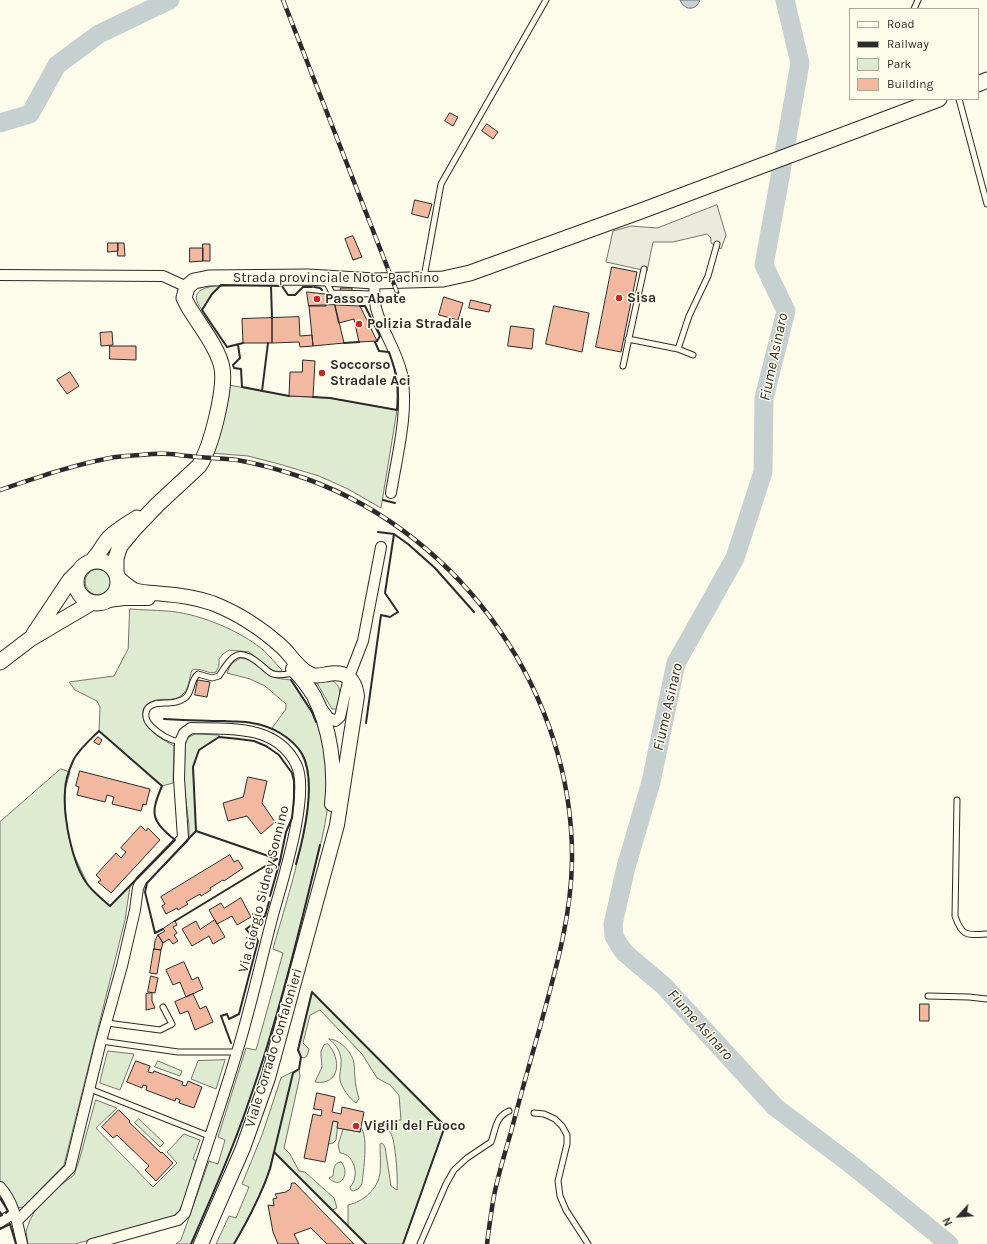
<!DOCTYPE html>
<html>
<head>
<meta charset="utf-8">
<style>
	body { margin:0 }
	#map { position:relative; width:987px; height:1244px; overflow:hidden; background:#fdfbea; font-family:Karla,sans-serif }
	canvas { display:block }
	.legend { position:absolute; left:849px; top:8px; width:130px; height:92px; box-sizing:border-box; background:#fdfbea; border:1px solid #a9a89e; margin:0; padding:5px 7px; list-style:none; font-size:12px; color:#2b2b2b }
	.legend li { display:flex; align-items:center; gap:8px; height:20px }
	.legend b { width:20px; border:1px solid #a9a89e }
	.north { position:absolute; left:939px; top:1196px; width:40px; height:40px; -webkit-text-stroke:3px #fdfbea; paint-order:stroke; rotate:244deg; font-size:11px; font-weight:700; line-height:16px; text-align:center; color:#2b2b2b }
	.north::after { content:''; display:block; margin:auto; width:14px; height:18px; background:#2b2b2b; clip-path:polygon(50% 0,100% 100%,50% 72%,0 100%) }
</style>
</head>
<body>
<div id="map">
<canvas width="987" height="1244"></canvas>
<ul class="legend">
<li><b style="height:5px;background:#fdfbea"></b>Road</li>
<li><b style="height:5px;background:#2b2b2b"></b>Railway</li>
<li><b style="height:11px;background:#deebd1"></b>Park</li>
<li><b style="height:11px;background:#f2b8a0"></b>Building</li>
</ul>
<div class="north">N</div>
</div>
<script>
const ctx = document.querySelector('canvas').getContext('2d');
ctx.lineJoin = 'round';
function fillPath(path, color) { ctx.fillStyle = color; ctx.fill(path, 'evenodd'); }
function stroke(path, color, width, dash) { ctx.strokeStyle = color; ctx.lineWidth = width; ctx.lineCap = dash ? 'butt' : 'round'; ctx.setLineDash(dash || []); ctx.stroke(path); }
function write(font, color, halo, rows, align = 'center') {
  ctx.font = font + ' Karla,sans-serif'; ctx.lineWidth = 3; ctx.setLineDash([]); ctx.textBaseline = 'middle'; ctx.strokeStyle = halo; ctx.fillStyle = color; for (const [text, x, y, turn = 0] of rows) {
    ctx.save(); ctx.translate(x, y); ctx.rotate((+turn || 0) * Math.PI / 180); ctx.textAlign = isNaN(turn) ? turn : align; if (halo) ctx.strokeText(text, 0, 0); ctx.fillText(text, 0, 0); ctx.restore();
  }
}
const green = new Path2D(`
	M221,285L212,294L202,310C187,290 205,287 221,285Z
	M229,385L289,396L330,398L397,410L381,508L348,489L319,476L279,464L248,456L210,453Z
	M85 582a13 13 0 1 1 26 0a13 13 0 1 1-26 0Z
	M130,609C142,610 154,610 167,611C196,613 234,628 258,646C267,652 274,662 282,670L280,672L272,670L249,652L229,650L223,654L219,659V666L216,672C208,675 202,667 192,670C189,678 189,690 182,695C174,702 165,698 156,700C150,702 143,705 143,712C141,728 162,739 174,746L173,783L162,786L99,731L100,707L97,701L75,690L69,682L114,676L128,649Z
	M241,658C254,659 260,670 271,676C277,679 284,679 291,680C298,690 306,701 312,713C322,733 328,757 329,779C330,819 316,860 307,898C290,968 272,1037 248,1104C232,1152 211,1198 191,1244H176L181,1240L209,1161L218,1164L225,1140L218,1137L246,1048L256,1050L283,953L273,949C284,907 325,790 302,753C294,742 283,735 272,728L286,709V704L265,686L250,679L227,673L231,664Z
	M331,680C344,686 339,697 337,709H332L317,683Z
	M196,734L219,735V737L199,750L193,767L196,831L189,839V825L184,785L185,746L187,739L191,736Z
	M61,769L70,772L65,790V806L68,834L73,853L88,885L110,906L130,886L125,920L64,1165L23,1207L17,1208L7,1189L0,1181V822Z
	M312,992L445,1126L403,1244H366L348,1227V1205C363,1202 378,1189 380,1173C381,1164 380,1153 380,1144L382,1143L385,1147L391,1186L397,1190C398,1176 396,1153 393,1139C391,1132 387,1129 386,1121L401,1120L399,1095L390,1085L377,1078L362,1054L320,1010L310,1015L303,1043L309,1049L307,1056L304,1058L301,1057L298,1050Z
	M329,1039C340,1039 353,1053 354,1064C355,1068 354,1073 355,1077C355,1084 357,1091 359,1099L356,1103C349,1098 342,1088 340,1080C339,1074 341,1069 341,1064C342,1054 337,1045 329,1039Z
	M328,1044C342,1059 340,1086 315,1082L322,1067L321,1055V1051L324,1045Z
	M108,1051L134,1054L120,1090L100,1083Z
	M225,1060L216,1089L191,1079L198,1061Z
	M158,1061L182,1071L180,1076L155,1067Z
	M299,1069L300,1076L284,1148L290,1154L299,1171L305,1172L334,1198L337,1208L332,1210L274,1152L265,1184L247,1222L234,1244H216L229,1216L236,1218L249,1187L242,1184L262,1135L281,1078Z
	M96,1100L117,1108L96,1128L153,1187L177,1163L167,1152L184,1134L200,1140L193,1159L196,1161L184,1201L179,1211L172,1217L75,1244H28L26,1231L30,1220L37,1207L49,1194L74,1175L79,1161Z
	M139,1119L164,1143L160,1147L135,1123Z
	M333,1121L338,1122L336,1140L333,1143L328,1144Z
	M361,1128C369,1136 363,1172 362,1184L358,1189L353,1191L351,1190L350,1187C360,1177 355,1154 340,1153L338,1145L343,1129L360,1132Z
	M341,1162C351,1172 341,1191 329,1178L333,1176C334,1169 333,1163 341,1162Z`);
fillPath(green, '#deebd1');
stroke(green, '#74746e', 1);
const parking = new Path2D(`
	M717,205L726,235L721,249L711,243V238L707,234L673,242H653L647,271L606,262L613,231L631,226L657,228Z`);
fillPath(parking, '#eceadb');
stroke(parking, '#74746e', 1);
const water = new Path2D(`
	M680,0H700C696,11 684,11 680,0Z`);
fillPath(water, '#c7d0d0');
stroke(water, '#74746e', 1);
stroke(new Path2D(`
	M785,0L800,63L779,183L764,265L786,311L764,398L763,472L735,558L676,663L651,782L626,867L613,924L614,936L619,945L625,953L664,986L775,1107L853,1166L949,1244
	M0,123L30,114L57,65L99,34L170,0`), '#c7d0d0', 19);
const building = new Path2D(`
	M450,113L458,117L453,126L445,121Z
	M487,124L498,132L493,139L482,131Z
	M415,200L432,204L428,218L412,214Z
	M353,236L362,257L353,260L345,239Z
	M108,243H118V251L108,252Z
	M118,243H124L125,256H118Z
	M203,244H210V261H203Z
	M190,248H203V261L190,262Z
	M612,267L637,272L621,352L596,347Z
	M341,288H352V299H340Z
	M307,292L325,294L328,302L326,301V306H309Z
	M444,297L463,303L458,320L439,315Z
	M471,300L491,305L489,312L469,308Z
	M335,305L344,343L313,346L309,306Z
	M335,305L360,306L377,341L359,342L354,319L339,323Z
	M554,306L589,313L582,352L546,344Z
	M299,317L300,336L312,335L313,346L300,347L299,342L272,343V318Z
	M272,318V343H243L242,319Z
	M511,326L534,329L532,349L508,346Z
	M112,332L113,345L101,346L100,333Z
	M110,346H136V360L110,359Z
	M303,360L315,361L313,397L289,396L290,372H302Z
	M70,372L79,386L67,394L57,380Z
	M198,680L210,682L207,697L195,695Z
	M98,737L102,740L99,745L94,742Z
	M80,771L150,789L146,805L143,804L141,811L112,804L114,797L107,795L105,802L77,795L79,787L76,786Z
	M248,777L267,781L262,803L275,822L261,834L247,816L228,821L223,803L243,797Z
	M141,826L146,831L148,828L160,840L111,893L98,882L101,880L96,875L116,853L121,858L126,852L121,848Z
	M230,855L234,862L238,860L243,868L224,881L223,880L210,888L211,890L201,896L200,894L186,902L188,904L178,910L177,908L166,914L162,906L165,904L161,897Z
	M241,898L251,917L237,925L232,916L217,924L209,910L221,903L224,908Z
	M215,920L225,937L213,944L209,936L192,946L182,929L196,921L200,929Z
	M175,921L177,925L173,927L177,933L174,935L178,941L173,944L169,939L163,943L158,935L165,931L163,929Z
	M158,935L163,943L161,950L154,949L155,941Z
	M154,949L161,950L157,974L150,973Z
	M184,962L192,980L198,977L203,989L186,997L180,982L173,985L166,970Z
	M151,976L158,978L155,993L148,992Z
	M152,993V1001L155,1008L146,1010V994Z
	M193,994L200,1009L206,1006L213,1022L195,1030L188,1011L180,1014L175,1002Z
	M920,1004H929V1021H920Z
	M136,1061L150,1066L148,1072L153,1073L154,1071L183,1082L182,1085L186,1086L188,1081L202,1087L194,1108L179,1103L180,1100L176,1098L175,1101L146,1090L147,1086L143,1085L142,1088L127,1082Z
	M317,1093L335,1097L332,1112L341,1114L342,1107L364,1112L360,1132L337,1128L338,1122L333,1121L325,1162L304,1158L313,1114L321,1116L322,1110L314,1109Z
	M119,1110L130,1121L129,1122L161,1153L162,1152L173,1163L156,1181L145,1170L149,1166L117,1135L113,1138L102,1127Z
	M292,1183H295L354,1244H327L311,1228L294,1234L299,1244H278L273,1232L268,1205L274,1206L273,1199L277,1198L275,1194L286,1192L290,1189Z`);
fillPath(building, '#f2b8a0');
stroke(building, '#2b2b2b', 1);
const service = new Path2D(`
	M914,9L918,0
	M959,99L987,204
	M424,277L441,184L546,0
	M326,281L332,293L374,294
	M628,339L678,349L693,355
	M678,349L689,316L708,276L717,244
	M623,366L644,269
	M180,742C168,740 159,734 151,726C144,719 143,707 155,704C164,702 176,705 185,698C193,692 190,680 198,674L212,678L219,676C232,656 238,645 261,665C265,668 269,673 273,674C280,676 288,674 295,673
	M957,800L955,916C962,937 967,935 987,934
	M928,996L969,997L987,999
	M107,1023L160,1030L172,1024L163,1007
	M101,1041L178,1052H237
	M90,1089L209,1136
	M534,1113L544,1114L555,1119L562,1126L567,1135V1144L558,1181L560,1196L566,1210L588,1244
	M420,1244L446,1184L454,1170L467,1158L491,1142C496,1129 495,1117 509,1111`);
const minor = new Path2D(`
	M0,275L163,276L187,287
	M375,281C374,290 374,299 376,308C382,331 397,351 402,374C409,411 397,456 391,493
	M323,710L328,717L335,721L340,717L349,677L363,641L381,547
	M0,1187C14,1202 18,1225 22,1244
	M17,1221L70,1168L101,1041L122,966L135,910L138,888L141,881L183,838L179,779L180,742L184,733L191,728C229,729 276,724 296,764C311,793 282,882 273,915C261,960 251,1007 237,1052C221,1106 202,1159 185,1213L178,1220L92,1244
	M0,1222L14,1213`);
const secondary = new Path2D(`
	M117,577C122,581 128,587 134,590C143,593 155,593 164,594C180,595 197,598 212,603C238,613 261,628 282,647C291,655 298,669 310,674C315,677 322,675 328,674C345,671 355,678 357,696L337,825L268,1078L243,1148L201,1244
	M108,600L124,598H148
	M293,669C301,677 308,686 314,696C330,727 336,769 332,804`);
const primary = new Path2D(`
	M978,84L987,80
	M92,561C99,554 103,545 109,538C117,530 128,524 137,518
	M76 582a21 21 0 1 1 42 0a21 21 0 1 1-42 0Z
	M116,573V558L120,546L134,529L158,504L199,466C211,448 226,389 222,368C219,349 198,323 188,306L184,298L187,287L194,281L209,278L308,277L375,281L443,279L470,273L641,211L939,99
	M34,634L70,580L78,572
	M0,662L30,639L91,603`);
stroke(service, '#2b2b2b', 7);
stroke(minor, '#2b2b2b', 12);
stroke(secondary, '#2b2b2b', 16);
stroke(primary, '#2b2b2b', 17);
stroke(service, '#fdfbea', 5);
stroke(minor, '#fdfbea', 10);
stroke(secondary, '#fdfbea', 14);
stroke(primary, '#fdfbea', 15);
const rail = new Path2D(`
	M283,0L397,292
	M0,490C36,478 73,465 110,458C120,456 130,456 140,455C150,454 161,453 170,454C176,454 182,456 188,456C204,458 221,458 237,460C260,464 284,471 307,479C463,536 574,695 572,861C571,919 555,972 540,1027C530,1062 520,1097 511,1132C505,1153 498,1175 494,1196C491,1212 489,1228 487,1244`);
stroke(rail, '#2b2b2b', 4.5);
stroke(rail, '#fdfbea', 3, [9]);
stroke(new Path2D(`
	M271,286L272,318
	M314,287L320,288L322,290
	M360,306H365L380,336L377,341
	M243,343L227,347L202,310L212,294L221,285L282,286L288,295H295L303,287H312
	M344,343L359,342
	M238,345L240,358L233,365L234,368L241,369L242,387L289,396
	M262,391L268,343
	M313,397L330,398L397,410C399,387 397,374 389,352L379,351L375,342
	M383,500L395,503
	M378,532L394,534L408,544L435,568L474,612
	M291,680L312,712L316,722
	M164,719C184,720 205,721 225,721C234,722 244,721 252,723C271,726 292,737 302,754C317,781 304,836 296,864
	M366,723L381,615L390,617L398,612L385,593L394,534
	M99,731L162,786C150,814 151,820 175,840L110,906C103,900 94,893 88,885C72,865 63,816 65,791C65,781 69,770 73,761C78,750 90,740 99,731Z
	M196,831L277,859
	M175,921L277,859
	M163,929L155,933L145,892L147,883L196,831L193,767L199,750L219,737L239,739L254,741L266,746L279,755L292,773L294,781V798L292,818L286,832L280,861L270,896
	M231,1043L221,1016L227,1014L229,1019L239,1014L258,941L253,932L250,934L246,929L265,916L269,902
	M274,1152L366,1244
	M0,1198L8,1211L6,1213
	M0,1216L2,1215L0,1212
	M0,1229L10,1224L16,1244
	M191,1244C211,1198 232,1152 248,1104C278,1020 299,933 320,845
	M234,1244C248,1220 261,1195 270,1169L293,1073L299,1069L301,1057L298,1050L312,992L445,1126L403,1244`), '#2b2b2b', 2);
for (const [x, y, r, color] of [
	[619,298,4,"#c62828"],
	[317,299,4,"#c62828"],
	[359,324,4,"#c62828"],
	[322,373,4,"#c62828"],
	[356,1126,4,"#c62828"]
]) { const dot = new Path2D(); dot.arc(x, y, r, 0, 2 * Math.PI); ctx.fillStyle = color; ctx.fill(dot); stroke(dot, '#fdfbea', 1.5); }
write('14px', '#2b2b2b', '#fdfbea', [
	["Strada provinciale Noto-Pachino",336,278],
	["Via Giorgio Sidney Sonnino",264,889,-76],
	["Viale Corrado Confalonieri",274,1048,-73]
]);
write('bold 14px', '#2b2b2b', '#fdfbea', [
	["Sisa",627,298],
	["Passo Abate",325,299],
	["Polizia Stradale",367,324],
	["Soccorso",330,365],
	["Stradale Aci",330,381],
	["Vigili del Fuoco",364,1126]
], 'left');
write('italic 15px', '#2b2b2b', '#fdfbea', [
	["Fiume Asinaro",774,357,-78],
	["Fiume Asinaro",668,707,-77],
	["Fiume Asinaro",700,1025,48]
]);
</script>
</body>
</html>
